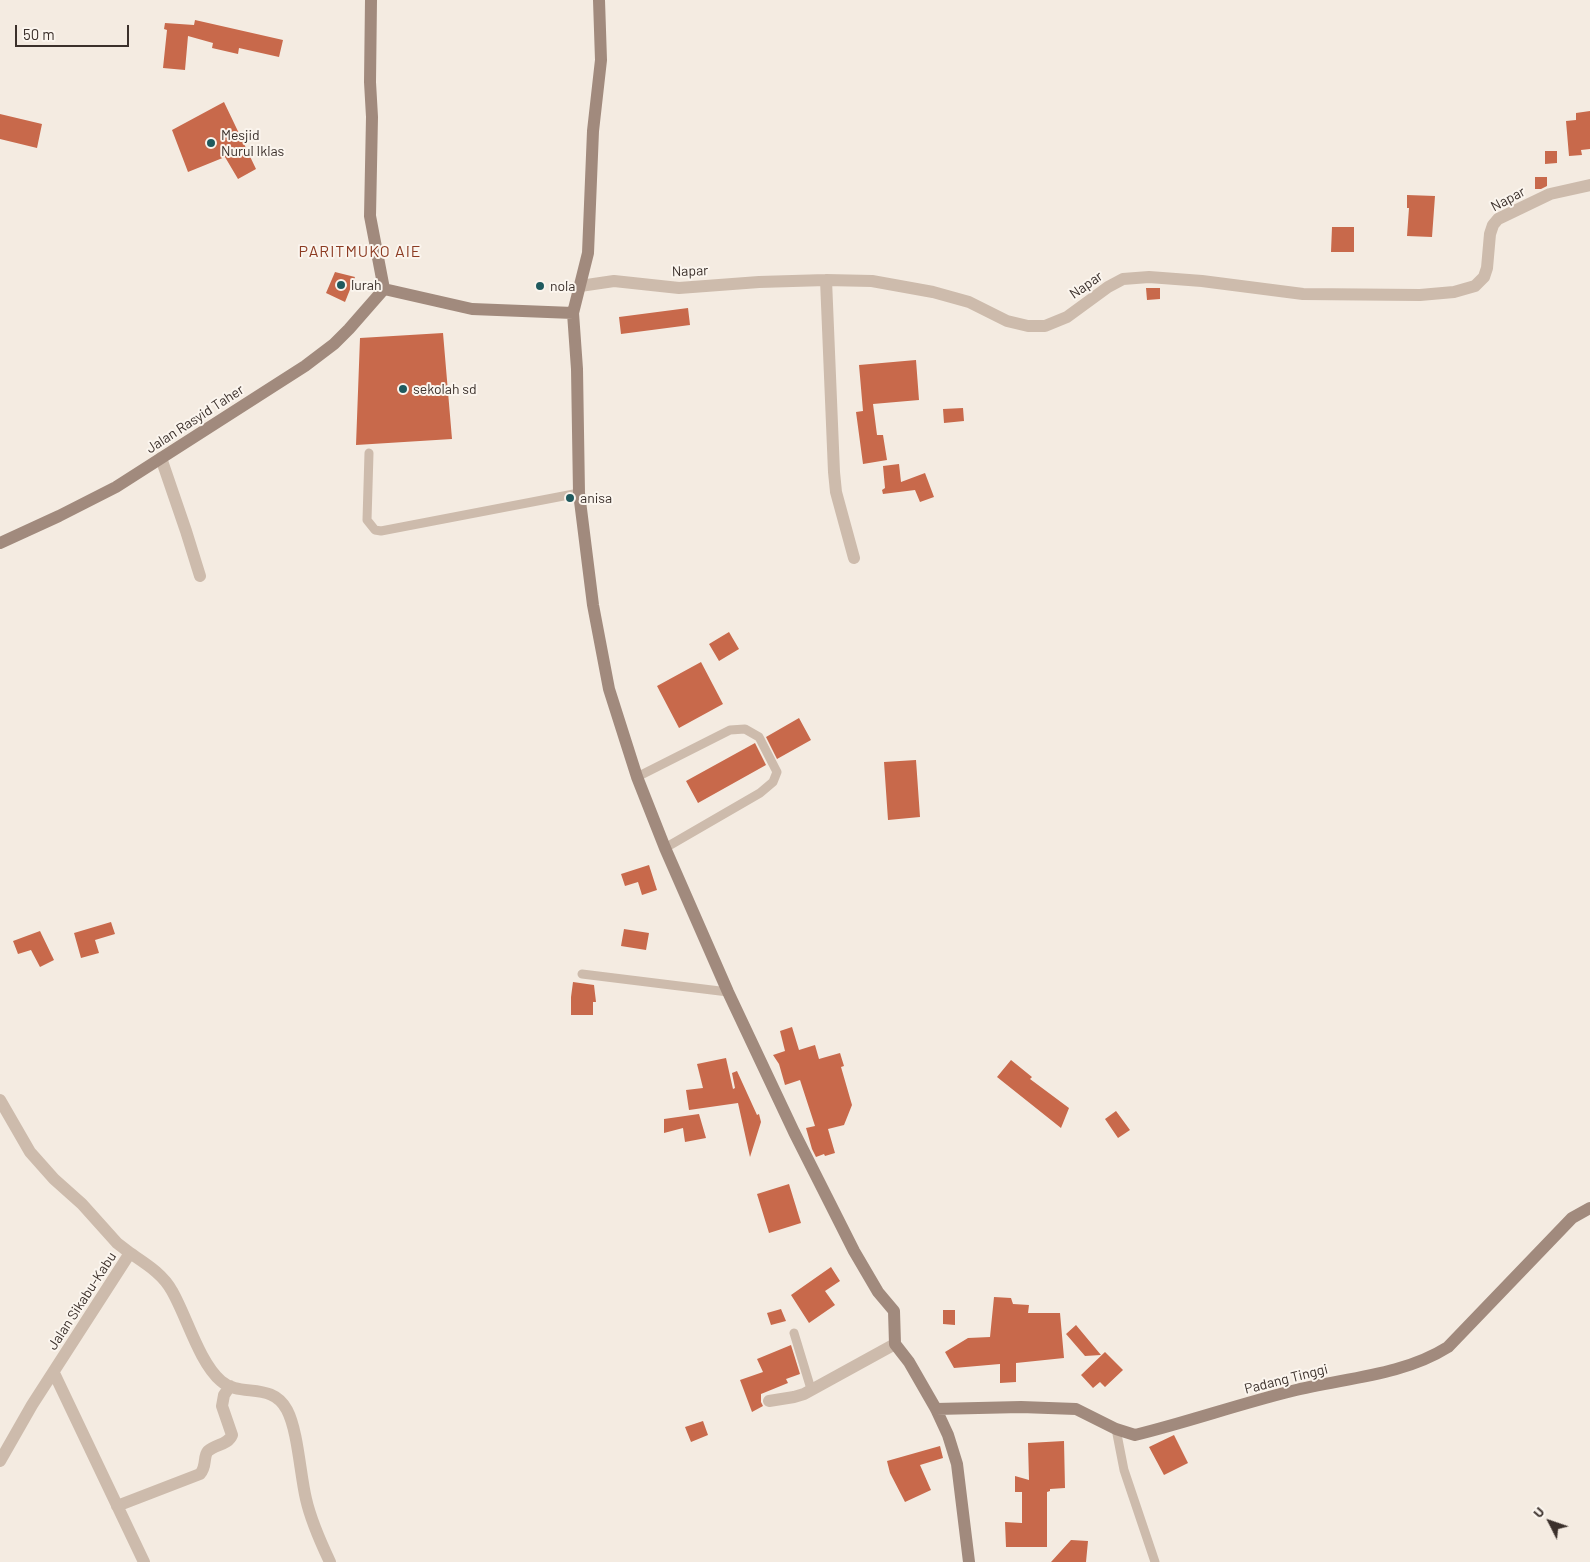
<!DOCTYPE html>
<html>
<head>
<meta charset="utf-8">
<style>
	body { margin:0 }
	#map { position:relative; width:1590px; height:1562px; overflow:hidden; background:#f4ebe1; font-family:Barlow,sans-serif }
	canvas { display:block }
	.north { position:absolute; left:1525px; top:1497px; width:50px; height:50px; -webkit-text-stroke:4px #fbf5ee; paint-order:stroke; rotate:311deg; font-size:14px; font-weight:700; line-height:20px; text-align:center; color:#3b302b }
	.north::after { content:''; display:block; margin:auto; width:18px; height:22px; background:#3b302b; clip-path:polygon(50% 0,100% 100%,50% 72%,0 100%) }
	.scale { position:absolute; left:15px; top:25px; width:114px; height:22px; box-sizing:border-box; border:2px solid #3b302b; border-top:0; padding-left:6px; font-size:15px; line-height:18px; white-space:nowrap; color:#3b302b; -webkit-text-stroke:4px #fbf5ee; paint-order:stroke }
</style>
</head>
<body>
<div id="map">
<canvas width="1590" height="1562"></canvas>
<div class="north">U</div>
<div class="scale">50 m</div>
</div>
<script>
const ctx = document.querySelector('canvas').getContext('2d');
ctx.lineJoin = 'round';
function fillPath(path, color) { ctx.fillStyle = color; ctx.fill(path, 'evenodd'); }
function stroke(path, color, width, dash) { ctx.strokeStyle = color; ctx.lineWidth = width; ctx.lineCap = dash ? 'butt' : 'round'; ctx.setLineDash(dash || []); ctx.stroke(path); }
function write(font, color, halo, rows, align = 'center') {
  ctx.font = font + ' Barlow,sans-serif'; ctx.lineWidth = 4; ctx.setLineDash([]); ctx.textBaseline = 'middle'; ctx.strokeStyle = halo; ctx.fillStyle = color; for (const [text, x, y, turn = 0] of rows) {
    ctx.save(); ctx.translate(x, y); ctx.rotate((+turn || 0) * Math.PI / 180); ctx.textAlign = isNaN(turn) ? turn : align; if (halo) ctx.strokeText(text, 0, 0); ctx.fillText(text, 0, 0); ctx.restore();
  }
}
fillPath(new Path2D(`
	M195,20L283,40L279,57L239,48L238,54L212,48L213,43L188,36L185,70L163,68L167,30L164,29L165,23L194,25Z
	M224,102L256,169L238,179L225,157L188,172L172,130Z
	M1590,111V149L1581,150L1582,155L1569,156L1566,121L1576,120V113Z
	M0,114L42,124L37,148L0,139Z
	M1545,151H1557V163L1545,164Z
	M1535,177H1547V186L1541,189H1535Z
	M1407,195L1435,196L1432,237L1407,236L1409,208H1407Z
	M1332,227H1354V252H1331Z
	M335,272L355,277L345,302L326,293Z
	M1146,288H1160V299L1147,300Z
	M688,308L690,325L621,334L619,317Z
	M443,333L452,439L356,445L360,338Z
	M916,360L919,400L873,404L877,435H883L887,460L863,464L856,412L863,411L859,365Z
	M963,408L964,421L944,423L943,409Z
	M899,464L901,482L925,473L934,497L920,502L915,490L883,494L882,490L885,488L883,466Z
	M729,632L739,649L719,661L709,644Z
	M701,662L723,704L679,728L657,686Z
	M799,718L811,740L777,759L766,737Z
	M755,743L766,765L698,803L686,781Z
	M916,760L920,817L888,820L884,762Z
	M649,865L657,890L642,895L638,882L625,886L621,874Z
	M111,922L115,934L95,940L99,953L81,958L74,933Z
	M624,929L649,933L646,950L621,946Z
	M40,931L54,960L40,967L31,950L18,954L13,941Z
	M573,982L594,985L596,1002H593V1015H571V997Z
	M792,1027L799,1050L815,1045L819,1059L840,1053L844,1066L841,1067L852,1105L844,1125L828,1129L835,1153L825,1156L824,1154L816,1157L812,1149L806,1128L815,1126L800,1080L785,1085L779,1064L773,1055L785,1051L780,1031Z
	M726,1058L733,1089L735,1088L732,1073L737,1071L757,1115L759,1114L761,1122L750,1157L738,1103L689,1110L686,1090L703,1088L697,1064Z
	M1011,1060L1032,1077L1030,1079L1069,1108L1061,1128L997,1077Z
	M1116,1111L1130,1130L1118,1138L1105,1119Z
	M699,1114L706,1138L685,1142L683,1128L664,1133V1119Z
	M789,1184L801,1223L769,1233L757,1194Z
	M831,1267L840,1281L825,1291L835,1305L809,1323L791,1295Z
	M994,1297L1011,1298L1013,1304L1029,1305L1028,1313H1060L1064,1358L1016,1363V1382L1000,1383V1364L954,1368L945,1352L968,1338L990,1337Z
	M781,1309L786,1321L771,1325L767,1313Z
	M943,1310H955V1325L943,1324Z
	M1076,1325L1101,1355L1085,1356L1066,1334Z
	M791,1345L800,1374L786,1379L788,1383L761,1394V1402L763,1406L752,1412L740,1380L763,1372L757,1359Z
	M1105,1352L1123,1370L1105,1387L1100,1382L1093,1388L1081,1375Z
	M703,1421L708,1435L691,1442L685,1427Z
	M1174,1435L1188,1463L1164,1475L1149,1447Z
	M1064,1441L1065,1488L1050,1489V1491L1047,1492V1547H1006L1005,1522L1022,1523V1492H1015V1476L1029,1480L1028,1443Z
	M940,1446L943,1458L920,1465L931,1490L905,1502L890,1473L887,1461Z
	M1071,1540L1088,1541L1086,1562H1051Z`), '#c8694b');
stroke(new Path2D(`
	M369,453L367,520L375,530L381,531L579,493
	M637,777L730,730L745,729L759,737L777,772L773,782L760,793L665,848
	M582,974L728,992
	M794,1333L811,1389
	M1116,1429L1124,1470L1155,1562`), '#cdbbac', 9);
stroke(new Path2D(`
	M826,280L834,472L836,492L854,558
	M580,286L614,281L679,288L759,282L826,280L872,281L933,292L969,302L1007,321L1028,326H1045L1067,317L1108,287L1123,279L1149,277L1202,281L1303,294L1420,295L1454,292L1475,286L1484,277L1487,268L1490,234L1493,225L1498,219L1550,194L1590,185
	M161,458L186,531L200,576
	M0,1100L30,1152L54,1179L82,1204L117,1243L130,1253L32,1405L0,1461
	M130,1253C146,1264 163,1274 172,1291C187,1317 199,1362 221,1381C240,1398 272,1381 287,1410C298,1431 300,1474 306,1499C311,1521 320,1541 330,1562
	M54,1373L144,1562
	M769,1401L794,1397L804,1394L895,1344
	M117,1506L200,1474C207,1467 203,1456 208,1451C216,1444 228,1445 232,1435L222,1406L224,1395L230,1386`), '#cdbbac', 12);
stroke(new Path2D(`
	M371,0L370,82L372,117L370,216L384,289
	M599,0L601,60L593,131L588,253L573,313L577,369L579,493L593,605L609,689L637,777L665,848L728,992L794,1132L854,1251L878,1292L894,1311L895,1344L909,1362L936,1409L948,1435L957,1464L969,1562
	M384,289L472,309L573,313
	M0,543L59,516L116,487L305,366L334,344L349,329L384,289
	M936,1409L1021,1407L1076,1409L1116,1429L1135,1435C1188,1422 1239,1404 1292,1391C1344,1378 1402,1376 1448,1347L1572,1218L1590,1208`), '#a18a7d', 12);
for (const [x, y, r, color] of [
	[211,143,5,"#1f5a5e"],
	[341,285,5,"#1f5a5e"],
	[540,286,5,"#1f5a5e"],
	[403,389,5,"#1f5a5e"],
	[570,498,5,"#1f5a5e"]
]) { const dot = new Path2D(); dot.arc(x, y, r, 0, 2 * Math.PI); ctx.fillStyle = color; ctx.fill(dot); stroke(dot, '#fbf5ee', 2); }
write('14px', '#3b302b', '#fbf5ee', [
	["Mesjid",221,135],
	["Nurul Iklas",221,151],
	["lurah",351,285],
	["nola",550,286],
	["sekolah sd",413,389],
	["anisa",580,498]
], 'left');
write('14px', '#3b302b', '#fbf5ee', [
	["Napar",1508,199,-28],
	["Napar",690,271,-2],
	["Napar",1086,285,-35],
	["Jalan Rasyid Taher",195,419,-33],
	["Jalan Sikabu-Kabu",82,1301,-57],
	["Padang Tinggi",1286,1379,-14]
]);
ctx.letterSpacing = '1px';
write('16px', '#8c3b22', '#fbf5ee', [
	["PARITMUKO AIE",360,252]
]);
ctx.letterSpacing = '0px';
</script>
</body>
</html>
